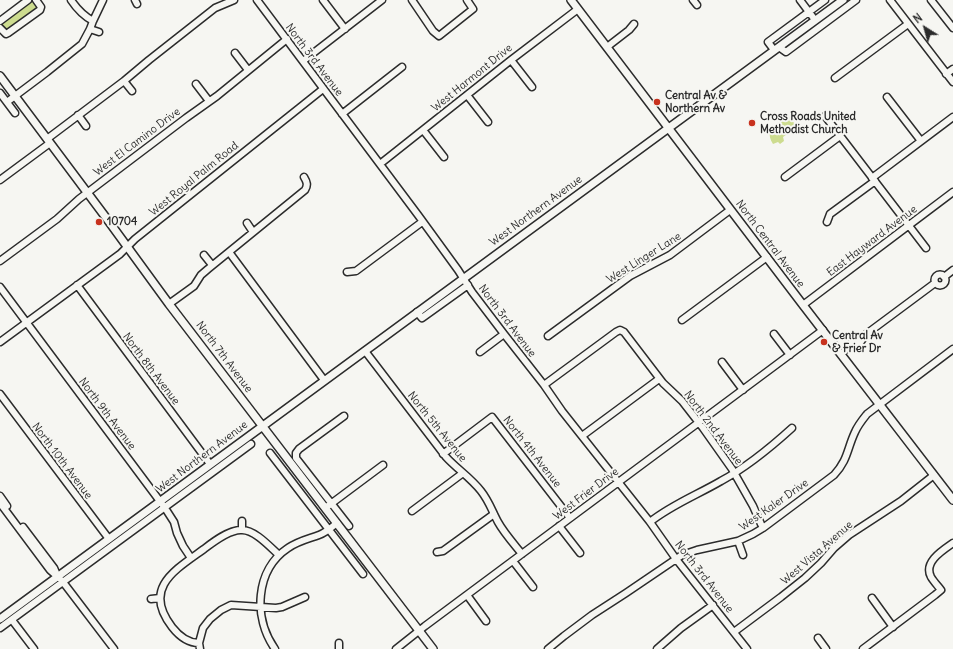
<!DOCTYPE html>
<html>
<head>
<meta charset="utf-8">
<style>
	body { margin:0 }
	#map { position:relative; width:953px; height:649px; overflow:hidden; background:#f6f6f2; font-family:Delius,sans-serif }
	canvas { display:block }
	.north { position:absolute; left:905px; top:8px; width:40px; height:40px; -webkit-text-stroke:3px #f6f6f2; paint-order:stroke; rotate:323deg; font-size:11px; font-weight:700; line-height:16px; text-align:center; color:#2b2b2b }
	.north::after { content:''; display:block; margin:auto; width:14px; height:18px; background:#2b2b2b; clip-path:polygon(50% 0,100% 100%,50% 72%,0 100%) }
</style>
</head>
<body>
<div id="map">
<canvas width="953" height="649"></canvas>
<div class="north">N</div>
</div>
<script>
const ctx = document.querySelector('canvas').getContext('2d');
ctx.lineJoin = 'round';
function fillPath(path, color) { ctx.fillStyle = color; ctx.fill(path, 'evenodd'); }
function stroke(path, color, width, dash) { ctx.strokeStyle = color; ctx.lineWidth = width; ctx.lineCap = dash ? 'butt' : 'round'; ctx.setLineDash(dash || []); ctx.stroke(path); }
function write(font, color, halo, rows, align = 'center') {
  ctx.font = font + ' Delius,sans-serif'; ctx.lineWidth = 4; ctx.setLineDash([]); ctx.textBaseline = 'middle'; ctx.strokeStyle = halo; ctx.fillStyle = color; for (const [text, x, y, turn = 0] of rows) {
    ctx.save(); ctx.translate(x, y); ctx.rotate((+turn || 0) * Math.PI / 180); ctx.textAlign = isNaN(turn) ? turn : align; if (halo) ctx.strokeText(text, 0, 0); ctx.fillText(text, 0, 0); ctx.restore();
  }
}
fillPath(new Path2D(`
	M30,1L34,2L37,5L36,10L6,31C3,28 0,26 2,22Z
	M788,115L797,127L783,137L784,141L780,144L778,142L773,144C770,140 769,135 770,131L775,128L774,126Z`), '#cddc8f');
const minor = new Path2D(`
	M71,0C77,9 84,16 93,21
	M135,0L137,4
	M257,0L418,215L458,270L472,292L504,334L544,385L562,411L650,522L676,559L747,649
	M323,0L345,29
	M412,0L433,31L439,36L473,9L467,0
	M693,0L697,5
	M800,0L815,20
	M890,0L953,82
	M931,0L953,28
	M0,21L28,0
	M0,28L6,34L8,33L40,10L41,7L36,0
	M90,29L99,32
	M607,47L629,30L634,24
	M779,47L786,52L856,0
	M774,50L768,42L825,0
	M235,53L248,70
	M511,60L532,87
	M303,61L382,0
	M946,74L953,69
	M835,78L908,24
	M124,81L132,91
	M196,84L209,101
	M0,93L15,113
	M467,95L488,122
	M887,97L921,141
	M7,102L47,72L82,44L90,29L93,21L103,0
	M342,114L402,67
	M78,115L86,126
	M825,116L926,248
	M423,130L444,157
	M47,139L124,81L149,60L215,8L234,0
	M380,164L511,60L578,9
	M785,177L840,136
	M872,178L953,117
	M0,180L50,143
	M827,222L830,214L875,181
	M247,223L253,232
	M229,252L324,380
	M204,255L212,265
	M0,261L57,219L79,199L186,118L217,96L287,39
	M347,272L356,271L422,222
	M934.5 280a5.5 5.5 0 1 1 11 0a5.5 5.5 0 1 1-11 0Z
	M944,277L953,270
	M77,285L210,464
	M0,287L165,508L174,522L177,533L183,546L191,558
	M169,304L194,286L201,275L208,269L305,190C308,185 307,182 304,177
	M803,305L953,192
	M417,312L422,318L468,285
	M682,320L767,257
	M774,334L790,355
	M548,336L630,276L670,255L730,210
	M0,342L120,254L135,239L323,89
	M846,349C857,348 860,344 865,335L935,283
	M845,350C853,343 854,338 865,335
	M365,351L446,457C457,469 471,478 481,491C489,501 492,511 498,522C504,533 514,544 522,554
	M480,352L504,334
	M722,362L743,390
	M544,385L616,332L620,330L624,332L663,383L682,401L703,428L732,469L753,506L761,524L763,528
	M0,394L109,539
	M344,416L299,449L296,453V458L349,526
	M582,436L659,379
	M270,453L363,574
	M443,454L492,417L570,518
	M0,496L7,506
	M0,503L50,570L58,577L63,582L114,649
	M328,506L383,465
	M412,511L463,473
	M242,521V529
	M650,522C671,505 697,495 721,481C747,467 770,448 792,428
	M559,526L580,553
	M23,527L54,568L57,575
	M738,541L743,555
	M437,552L443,551L494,514
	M513,561L533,587
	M467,595L486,621
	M872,598L893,627
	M151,599L160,598
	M12,620L34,649
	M0,628L251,444
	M734,632L781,597L805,578L821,563L834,548L849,535L901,501L934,475
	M818,638L826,649
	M199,643C187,643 179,636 172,627C142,588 175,570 204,549C213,542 230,529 242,530C255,530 270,547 279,555
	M200,649L199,643L203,628L210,619L221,610L231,605L276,608L282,607L305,597
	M275,649C253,618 255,570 288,548C298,541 308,539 319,535C325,533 331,528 337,523
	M339,649V643
	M396,649L425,626L823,330
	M548,649L564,636L592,615L626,593L682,555L697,550L738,541L753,534L763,528L834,475C848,460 847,449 855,432C858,425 863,419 867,414L953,349
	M657,649L681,628L713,605
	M863,649L935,595L941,590C938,586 934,582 931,577C923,562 943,550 953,543`);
const major = new Path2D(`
	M571,0L803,305L953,500
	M0,76L107,219L169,304L433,649
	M0,619L843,0`);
stroke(minor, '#2b2b2b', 9);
stroke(major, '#2b2b2b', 10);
stroke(minor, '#f6f6f2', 6);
stroke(major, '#f6f6f2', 7);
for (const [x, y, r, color] of [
	[657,102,4,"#c8321e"],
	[752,123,4,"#c8321e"],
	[99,222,4,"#c8321e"],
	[824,342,4,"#c8321e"]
]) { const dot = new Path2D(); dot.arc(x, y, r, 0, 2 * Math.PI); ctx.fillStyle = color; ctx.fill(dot); stroke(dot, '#f6f6f2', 1.5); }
write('11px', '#2b2b2b', '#f6f6f2', [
	["North 3rd Avenue",314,60,53],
	["West Harmont Drive",472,78,-39],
	["West El Camino Drive",137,142,-37],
	["West Royal Palm Road",194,179,-39],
	["West Northern Avenue",536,211,-36],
	["East Hayward Avenue",872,241,-37],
	["North Central Avenue",770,244,53],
	["West Linger Lane",644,258,-32],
	["North 3rd Avenue",507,321,53],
	["North 7th Avenue",224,357,53],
	["North 8th Avenue",151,369,53],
	["North 9th Avenue",107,414,53],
	["North 5th Avenue",437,427,51],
	["North 2nd Avenue",713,428,53],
	["North 4th Avenue",532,452,52],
	["West Northern Avenue",202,457,-37],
	["North 10th Avenue",62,461,53],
	["West Frier Drive",586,494,-37],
	["West Kaler Drive",774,505,-35],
	["West Vista Avenue",817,553,-41],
	["North 3rd Avenue",704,577,52]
]);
write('bold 11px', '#2b2b2b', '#f6f6f2', [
	["Central Av &",665,96],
	["Northern Av",665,109],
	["Cross Roads United",760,117],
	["Methodist Church",760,130],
	["10704",107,222],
	["Central Av",832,336],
	["& Frier Dr",832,349]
], 'left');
</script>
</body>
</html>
